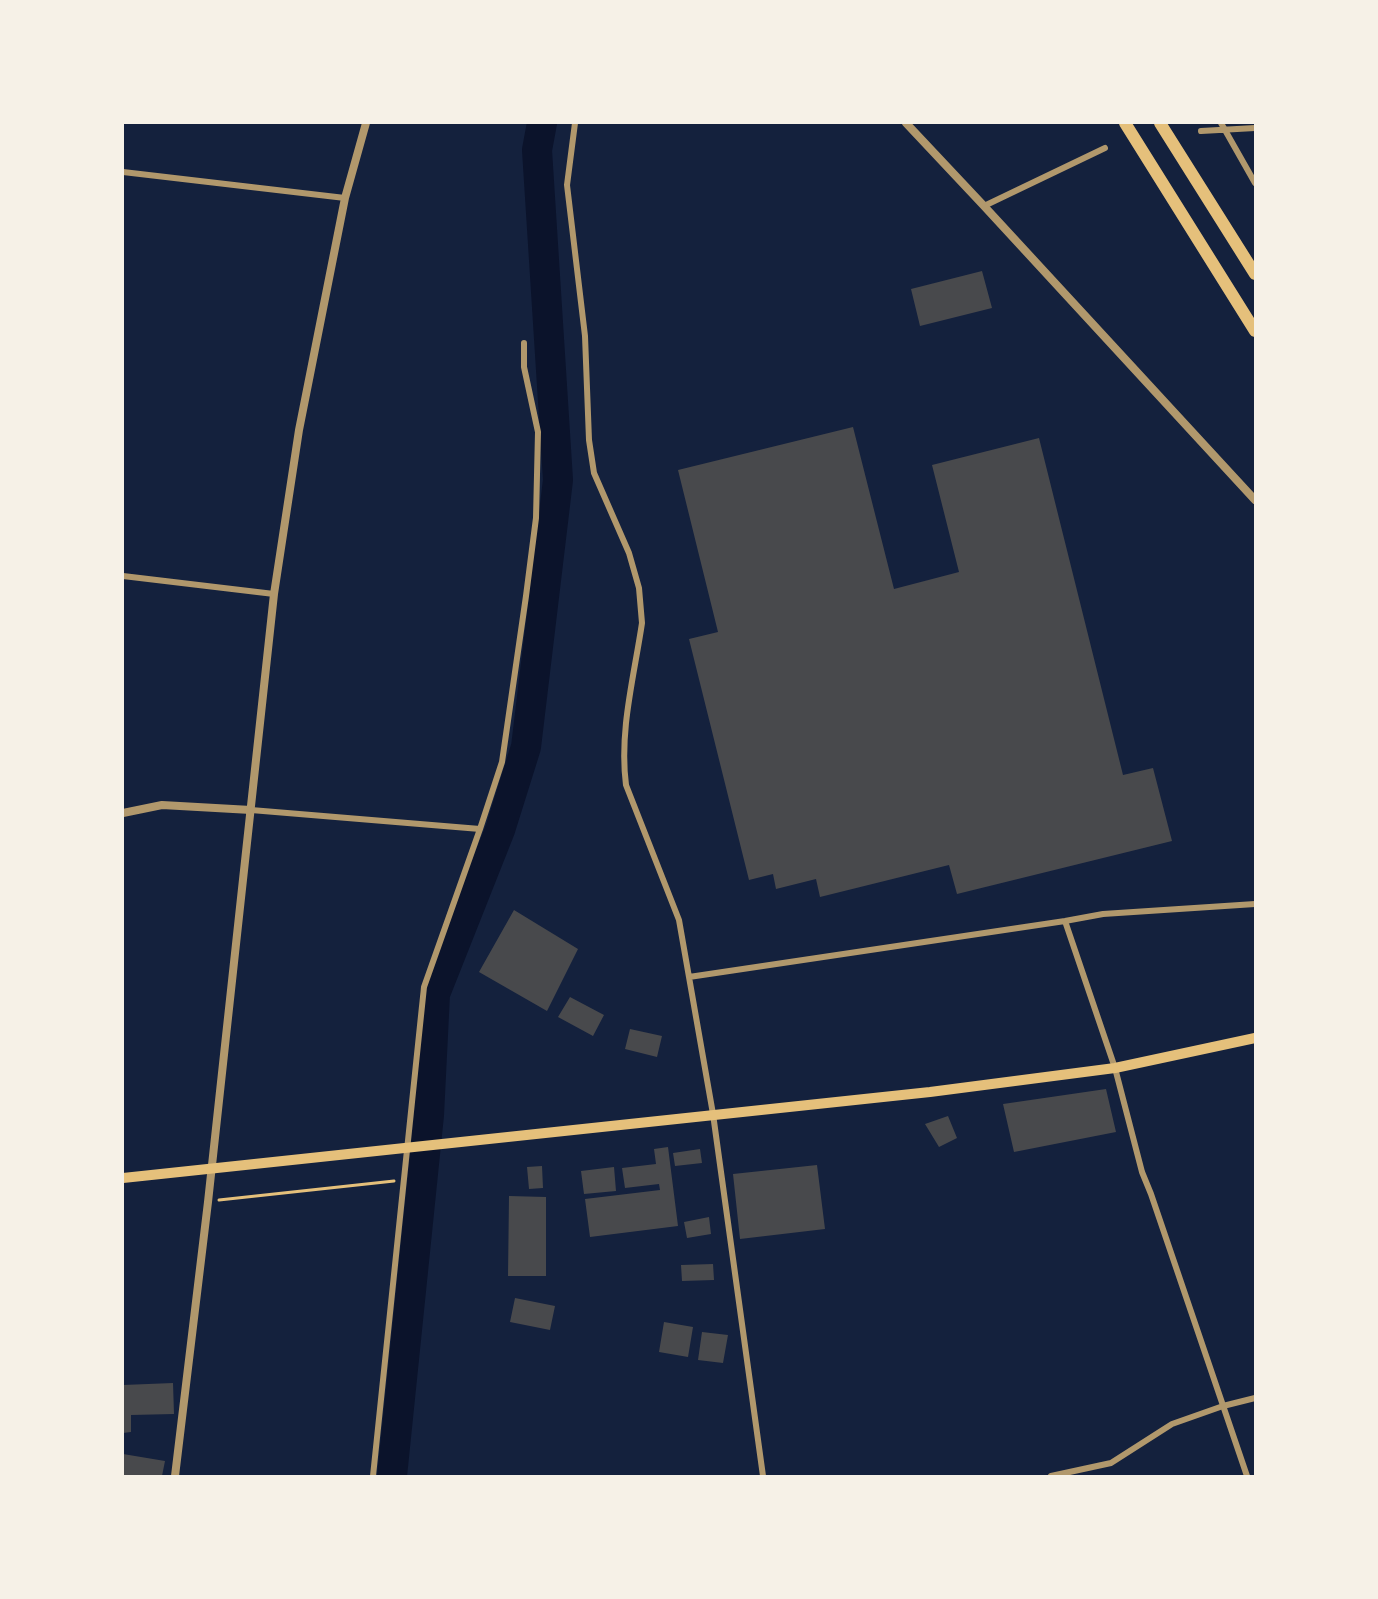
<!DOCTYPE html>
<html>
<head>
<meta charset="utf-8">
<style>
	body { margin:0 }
	#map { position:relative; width:1378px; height:1599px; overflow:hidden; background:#14213d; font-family:Quicksand,sans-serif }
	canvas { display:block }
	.frame { position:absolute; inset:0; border:124px solid #f6f1e7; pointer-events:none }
</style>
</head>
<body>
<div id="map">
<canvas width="1378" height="1599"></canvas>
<div class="frame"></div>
</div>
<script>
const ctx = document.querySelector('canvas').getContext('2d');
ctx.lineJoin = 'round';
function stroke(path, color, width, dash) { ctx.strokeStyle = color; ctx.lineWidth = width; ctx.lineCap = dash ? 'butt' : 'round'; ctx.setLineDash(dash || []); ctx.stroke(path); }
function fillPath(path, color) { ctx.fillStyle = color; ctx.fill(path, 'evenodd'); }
stroke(new Path2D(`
	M392,1476L429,1115L435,994L500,830L526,747L558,480L537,150L542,123`), '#0b132b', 30);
fillPath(new Path2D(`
	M982,271L992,308L920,326L911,289Z
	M853,427L894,589L959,572L932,465L1039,438L1123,775L1153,768L1172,841L957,894L949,865L820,897L816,879L776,889L773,874L749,880L689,639L718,632L678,470Z
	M514,910L578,949L547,1011L479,972Z
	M570,997L604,1015L593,1036L558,1017Z
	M630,1029L662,1036L657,1057L625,1049Z
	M1106,1089L1116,1132L1014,1152L1003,1104Z
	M948,1116L957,1138L939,1147L925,1124Z
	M668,1147L678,1226L590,1237L585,1199L660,1190L659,1184L625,1188L622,1168L656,1164L654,1149Z
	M700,1149L702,1163L675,1166L673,1153Z
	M817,1165L825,1229L740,1239L733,1174Z
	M542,1166L543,1188L529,1189L527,1167Z
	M614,1167L616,1191L584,1194L581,1171Z
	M509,1196L546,1197V1276H508Z
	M709,1217L711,1234L687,1238L684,1222Z
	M713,1264L714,1280L682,1281L681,1265Z
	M515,1298L555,1306L550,1330L510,1322Z
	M664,1322L693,1327L688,1357L659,1352Z
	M702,1332L728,1335L723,1363L698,1360Z
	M173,1383L174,1414L131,1415V1432L123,1433V1385Z
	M123,1454L165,1461L162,1476H123Z`), '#48494c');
stroke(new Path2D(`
	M219,1200L394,1181`), '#e5c07b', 3);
stroke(new Path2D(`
	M575,123L567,185L585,336L589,440L594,473L629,553L639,588L642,623C634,677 619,731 626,785L679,920L713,1114L763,1476
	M1221,123L1255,183
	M1201,131L1255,128
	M123,172L345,198
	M984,206L1105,148
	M123,576L274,594
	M251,810L480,829
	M1065,921L1115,1068L1142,1172L1151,1194L1247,1476
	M689,977L1065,921L1103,914L1255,904
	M373,1476L424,987L480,829L502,762L526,596L536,518L538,432L524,367V343
	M1051,1476L1111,1463L1172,1424L1223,1406L1255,1398`), '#b1986c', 6);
stroke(new Path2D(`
	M906,123L984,206L1255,500
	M123,813L162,805L251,810
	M175,1476L208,1202L274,594L299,430L345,198L366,123`), '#b1986c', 8);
stroke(new Path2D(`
	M123,1178L930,1092L1115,1068L1255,1038`), '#e5c07b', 10);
stroke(new Path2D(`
	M1125,123L1255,331
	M1160,123L1255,274`), '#e5c07b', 12);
</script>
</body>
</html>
